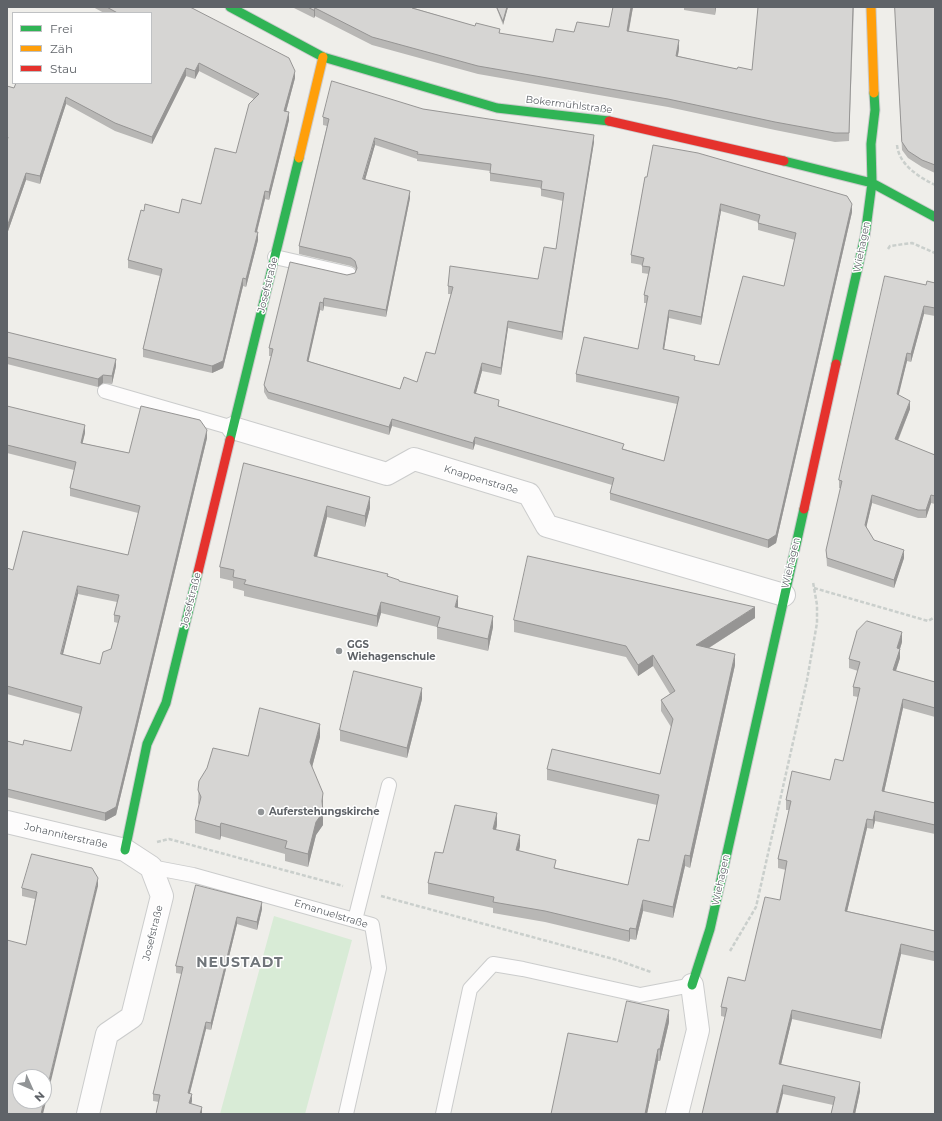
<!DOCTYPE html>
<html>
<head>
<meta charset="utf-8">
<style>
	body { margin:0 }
	#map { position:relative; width:942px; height:1121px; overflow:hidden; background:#efeeea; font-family:Montserrat,sans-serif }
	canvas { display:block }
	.frame { position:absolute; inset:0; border:8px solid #5f6368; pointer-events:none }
	.legend { position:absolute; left:12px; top:12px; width:140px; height:72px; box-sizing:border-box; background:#fff; border:1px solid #bfc1c3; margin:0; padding:5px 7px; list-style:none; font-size:12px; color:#5f6368 }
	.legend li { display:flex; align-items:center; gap:8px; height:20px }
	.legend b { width:20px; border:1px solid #bfc1c3 }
	.north { position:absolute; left:12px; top:1069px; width:40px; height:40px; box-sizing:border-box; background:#fff; border:1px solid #bfc1c3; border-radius:50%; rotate:135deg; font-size:11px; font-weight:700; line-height:16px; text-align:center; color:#5f6368 }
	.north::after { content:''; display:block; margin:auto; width:14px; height:18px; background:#919496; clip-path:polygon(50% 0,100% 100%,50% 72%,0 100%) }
</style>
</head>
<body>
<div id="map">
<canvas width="942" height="1121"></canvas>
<div class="frame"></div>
<ul class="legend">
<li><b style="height:5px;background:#30b455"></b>Frei</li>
<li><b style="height:5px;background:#ff9f0a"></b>Zäh</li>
<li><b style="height:5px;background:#e5322d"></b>Stau</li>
</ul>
<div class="north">N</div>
</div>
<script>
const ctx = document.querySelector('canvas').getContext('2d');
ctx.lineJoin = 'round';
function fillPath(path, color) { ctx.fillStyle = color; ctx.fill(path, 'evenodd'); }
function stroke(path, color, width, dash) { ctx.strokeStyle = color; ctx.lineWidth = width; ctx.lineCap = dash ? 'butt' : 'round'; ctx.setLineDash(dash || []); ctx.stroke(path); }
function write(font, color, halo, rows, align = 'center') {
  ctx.font = font + ' Montserrat,sans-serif'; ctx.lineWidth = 3; ctx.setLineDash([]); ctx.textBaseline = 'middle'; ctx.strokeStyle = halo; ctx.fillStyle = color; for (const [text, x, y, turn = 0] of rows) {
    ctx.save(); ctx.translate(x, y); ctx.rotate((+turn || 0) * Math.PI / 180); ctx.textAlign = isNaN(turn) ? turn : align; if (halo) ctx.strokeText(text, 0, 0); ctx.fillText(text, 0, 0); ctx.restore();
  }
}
fillPath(new Path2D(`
	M274,916L352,940L305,1114H220Z`), '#d8ebd6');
const lane = new Path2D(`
	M275,257L349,274
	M105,391L233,428
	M151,867L193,875L372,925L379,968L346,1114
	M355,920L389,785
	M443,1114L470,989L493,964L523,969L640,995L692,985`);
const street = new Path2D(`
	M233,428L387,474L414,459L529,494L547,526L784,595
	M7,822L125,850L151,867L162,896L132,1017L107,1034L88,1114
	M677,1114L698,1030L692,985`);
const fast = new Path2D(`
	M230,7L323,57L497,108L609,121
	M784,161L872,183L935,217
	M836,364L865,236L872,183L871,144L875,110L874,93
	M230,440L299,158
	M125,850L147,744L166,703L198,572
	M692,985L710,929L804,509`);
const slow = new Path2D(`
	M871,7L874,93
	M299,158L323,57`);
const jam = new Path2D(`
	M609,121L784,161
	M804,509L836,364
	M198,572L230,440`);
stroke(lane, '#cbcccc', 16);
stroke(street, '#cbcccc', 24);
stroke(fast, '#cacacb', 11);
stroke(slow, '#cacacb', 11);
stroke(jam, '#cacacb', 11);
stroke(new Path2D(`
	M897,145C899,165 919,177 935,185
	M888,249L890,246L912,243L935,253
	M814,588L928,621L935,617
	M157,842L169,839L343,886
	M381,896L617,960L651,972
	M730,951L756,907L807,680L817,623V605L813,582`), '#cacfcc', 2.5, [4, 2]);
stroke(lane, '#fdfcfc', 14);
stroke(street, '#fdfcfc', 22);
stroke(fast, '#30b455', 9);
stroke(slow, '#ff9f0a', 9);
stroke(jam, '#e5322d', 9);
fillPath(new Path2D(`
	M93,7H190L295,78L286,112L289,120L269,200L265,199L257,232L258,240L246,287L243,286L223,368L212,373L143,357V349L160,276L128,268V260L144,211L179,213L201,204L236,153L254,99L199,71L195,79L186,76L152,144L115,131L66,104L40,184L26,180L7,234V86L14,88L151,83V13H104Z
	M292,7H414V8L500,34L553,42L574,32L609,27L633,7L629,31L679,49L678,56L737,69L752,70L854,7L849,141L835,142L775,130L668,107L478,74L372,45L315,16L314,18Z
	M496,7H508L503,25Z
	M684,7H716L715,15L684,10Z
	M895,7H935V173L922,167L908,158L902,150Z
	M423,109L594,142L562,340L508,328L501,375L482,371L476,393L499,406L624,449L664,461L677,404L576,382V374L638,349L647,303H644V295L649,274L642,273V265L631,263V255L645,177L852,212L776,543L768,548L610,500V493L612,485L475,444L473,450L392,426L389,435L268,399L264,392V385L271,356H269V348L347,275L355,273L356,271L355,268L351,266L299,254V246L327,126L323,125V117ZM375,145L417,159V161L490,171V181L541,188V196L563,201L556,249L538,279L448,286V294H451L435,354L417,382L400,389L308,361L320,310L323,311L324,306L386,317L410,198L365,180ZM721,211L758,222V230L795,240L784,286L719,365L695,360L664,349L669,318L701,325Z
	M935,283V316L924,314L911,362L907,361L898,395L910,409L898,441L935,455V504L931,503L926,518H918L872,503L866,527L874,540L904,558L894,588L827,566L826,550L841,488H839V480L926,285Z
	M7,332L116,366L112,384L103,383L98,387L7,364Z
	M7,406L85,433L82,443L129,453L207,438L116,815L105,821L7,797V741L23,745L71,751L80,714L7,694V568L13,570L128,555L138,513L70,496V488L74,470L7,453ZM78,594L117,602L114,615V622L118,623L111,649L100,664L63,654Z
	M244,463L370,508L365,527L327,517L317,557L388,577L458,607L493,627L488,651L437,639V627L381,613L377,627L244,596V591L233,588V581L220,578V567Z
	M755,618L709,648L735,665L690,868L685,866L673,918L643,911L636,940L630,939L629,942L545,922L493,913V908L428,894V883L443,853L497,825L496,830L520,846L519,851L556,868L628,885L649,841L657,805L547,780V769L660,774L671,727L661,711V700L670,694L653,666L638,676L626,657L514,632V620Z
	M902,642L900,649V658L896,671L935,682V717L903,708L884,792L935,803V834L875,821L873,829L867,828L847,911L935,931L934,961L901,954L881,1039L792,1019L781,1064L860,1091L855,1114H831L833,1105L783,1094L725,1017L721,1016V1007L745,981L780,900L786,870L778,868V859L789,810H786V800L830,780L843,761L858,697L853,696V687L858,671L849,668V659Z
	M422,699L407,758L340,741V730Z
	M320,737L312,767L323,806L322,810L323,825L316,835L308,867L285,861V854L221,836L220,840L195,833V820L199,805L198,803L199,781L248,756Z
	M196,885L262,909L257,930L237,924L211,1030L206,1029L190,1093L192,1101L191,1104L202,1107V1114H156L159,1102L153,1101V1094L182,974L176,973V966Z
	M98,886L26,945L35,899L22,896V888Z
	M669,1022L660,1061H658L647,1114H551Z`), '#b8b7b5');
fillPath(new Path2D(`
	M507,7H508L503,25V21Z
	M631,7H633L627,39V31Z
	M715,7H716L715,15Z
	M315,8V16L314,18V10Z
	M679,40V49L676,64V56Z
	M199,63V71L195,79V71Z
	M186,68V76L152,144V137Z
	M295,71V78L284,119V111Z
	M66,97V104L40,184V176Z
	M289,112V120L269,200V192Z
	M594,135V142L562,340V332Z
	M375,138V145L363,187V179Z
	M26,173V180L7,234V227Z
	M265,191V199L255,239V232Z
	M410,191V198L386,317V310Z
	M721,204V211L701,325V317Z
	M852,204V212L776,543L768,548V540Z
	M258,232V240L246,287V279Z
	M243,278V286L223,368L212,373V366Z
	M324,298V306L323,311V303Z
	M320,302V310L307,368V361Z
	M924,306V314L911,362V354Z
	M669,310V318L663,356V349Z
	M508,321V328L501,375V368Z
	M907,353V361L897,402V394Z
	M116,359V366L112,384V376Z
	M482,363V371L474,400V393Z
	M103,375V383L98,387V379Z
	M910,401V409L895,447V439Z
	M392,419V426L389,435V427Z
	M85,425V433L81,450V443Z
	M207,430V438L116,815L105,821V813Z
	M475,437V444L473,450V443Z
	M872,495V503L865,533V525Z
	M931,495V503L926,518V510Z
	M370,497V508L365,527V516Z
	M327,506V517L314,568V556Z
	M904,550V558L894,588V580Z
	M78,586V594L61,662V654Z
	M458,596V607H455Z
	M381,602V613L377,627V616Z
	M755,607V618L696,656V645Z
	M493,616V627L488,651V639Z
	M902,632V642L897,658V648Z
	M900,649V658L893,679V670Z
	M735,654V665L690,868V856Z
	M653,655V666L638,676V665Z
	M422,688V699L407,758V748Z
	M903,699V708L882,801V791Z
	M320,724V737L310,775V762Z
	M323,793V806L322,814V801Z
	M875,811V821L873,829V820Z
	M323,812V825L316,835L308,867V854L316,822Z
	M497,813V825L493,841V829Z
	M867,819V828L845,920V911Z
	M221,823V836L220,840V827Z
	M520,835V846L516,861V850Z
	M685,855V866L673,918V907Z
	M98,878V886L43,1114H41Z
	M643,900V911L636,940V929Z
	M262,902V909L257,930V922Z
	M237,917V924L211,1030V1023Z
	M630,928V939L629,942V931Z
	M901,944V954L881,1039V1030Z
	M935,947V956L934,961V952Z
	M669,1010V1022L660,1061V1049Z
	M792,1010V1019L779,1073V1064Z
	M206,1022V1029L188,1100V1093Z
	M658,1049V1061L647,1114H645Z
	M860,1082V1091L855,1114H853Z
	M783,1085V1094L778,1114H776Z
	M192,1094V1101L189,1111V1103Z
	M202,1107V1114H200Z`), '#969594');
const building = new Path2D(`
	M107,7H190L289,58L295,71L284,111L289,112L269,192L265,191L255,232H258L246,279L243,278L223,361L212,366L143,349L162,269L128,260L141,210L144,211L145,204L179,213L182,199L201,204L215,148L236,153L249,104L259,94L199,63L195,71L186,68L152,137L115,123L66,97L40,176L26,173L7,227V141L8,137L7,136V86L14,88L16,83H151V13H118Z
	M308,7H413L412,8L475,26L476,23L500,29L499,33L553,42L556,29L574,32L577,22L609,27L613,7H631L627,31L679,40L676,56L737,69L738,67L752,70L758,7H853L849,133H835L775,122L668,99L478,66L372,37L315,8L314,10Z
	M497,7H507L503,21Z
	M895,7H935V165L922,160L908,151L902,142Z
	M332,81L423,109L594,135L562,332L508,321L501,368L482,363L474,393L499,400L498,406L624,444L622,449L664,461L679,397L576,374L584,337L638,349L648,296L644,295L650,267L642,266L644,258L631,255L645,177H647L653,145L698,153L847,196L852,204L776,535L768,540L610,493L614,478L475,437L473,443L392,419L389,427L268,392L264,385L273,349L269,348L290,262L347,275L355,273L357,268L355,261L351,258L299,246L329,119L323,117ZM375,138L418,152L417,154L491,164L490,173L542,181L541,189L564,193L556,249L544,247L538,279L450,266L448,286L453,287L435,354L426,352L417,382L404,377L400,389L307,361L320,302L323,303L324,298L386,310L410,191L363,179ZM721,204L760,215L758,223L796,233L784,286L743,276L719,365L694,360L695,356L663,349L669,310L701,317Z
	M885,276L926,285L927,281L935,283V308L924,306L911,354L907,353L897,394L910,401L895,439L935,455V496L931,495L926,510H918L872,495L865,525L874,540L904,550L894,580L827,558L826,550L842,481L839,480Z
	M7,332L116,359L112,376L103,375L98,379L7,357Z
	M7,406L85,425L81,443L129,453L141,406L200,420L207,430L116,807L105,813L7,789V741L23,745L24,740L71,751L82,707L7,686V568L13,570L23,531L128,555L140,506L70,488L76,462L7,445ZM78,586L119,595L114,615L120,616L111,649L103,652L100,664L61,654Z
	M244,463L370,497L365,516L327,506L314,556L388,574L387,576L399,580V581L458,596L455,607L493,616L488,639L437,627L440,617L381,602L377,616L244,584L246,580L233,577L234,570L220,567Z
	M528,556L755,607L696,645L735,654L690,856L685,855L673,907L643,900L636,929L630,928L629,931L545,911L493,902L494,897L428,883L435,852L443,853L455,805L497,813L493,829L520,835L516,850L556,860L554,868L628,885L638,839L649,841L659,795L547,769L552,749L660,774L673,719L661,700L675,691L653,655L638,665L626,646L514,620Z
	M867,621L902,632L897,648L900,649L893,670L935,682V708L903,699L882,791L935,803V825L875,811L873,820L867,819L845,911L935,931V947L934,952L901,944L881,1030L792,1010L779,1064L860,1082L853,1114H831L835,1097L783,1085L776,1114H702L727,1008L721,1007L728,977L745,981L765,897L780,900L787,861L778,859L791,801L786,800L792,771L830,780L835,759L843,761L860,688L853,687L860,662L849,659L857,631Z
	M354,671L422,688L407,748L340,730Z
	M260,708L320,724L310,762L323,793L322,801L323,812L316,822L308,854L285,848L287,841L221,823L220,827L195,820L201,797L198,790L199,781L207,768L213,748L248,756Z
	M32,854L92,868L98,878L44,1101V1077H20V1101H44L41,1114H7V940L26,945L37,892L22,888Z
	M196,885L262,902L257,922L237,917L211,1023L206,1022L188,1093L192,1094L189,1103L202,1107L200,1114H156L160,1095L153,1094L183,967L176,966Z
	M627,1001L669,1010L660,1049H658L645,1114H551L568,1033L617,1042Z`);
fillPath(building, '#d6d5d3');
stroke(building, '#969594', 1);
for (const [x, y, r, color] of [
	[339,651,4,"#919496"],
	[261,812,4,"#919496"]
]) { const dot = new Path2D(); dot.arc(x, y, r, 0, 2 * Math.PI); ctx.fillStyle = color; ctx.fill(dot); stroke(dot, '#fff', 1.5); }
write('10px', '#5f6368', '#fff', [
	["Bokermühlstraße",569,105,7],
	["Wiehagen",862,247,-79],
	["Josefstraße",268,285,-76],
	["Knappenstraße",481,480,17],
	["Wiehagen",791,563,-77],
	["Josefstraße",191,600,-76],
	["Johanniterstraße",66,836,13],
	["Wiehagen",721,880,-78],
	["Emanuelstraße",331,914,17],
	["Josefstraße",153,933,-76]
]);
write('bold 10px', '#5f6368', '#fff', [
	["GGS",347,645],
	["Wiehagenschule",347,657],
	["Auferstehungskirche",269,812]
], 'left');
ctx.letterSpacing = '1px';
write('bold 14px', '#70757a', '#fff', [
	["NEUSTADT",240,963]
]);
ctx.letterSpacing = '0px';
</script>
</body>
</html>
